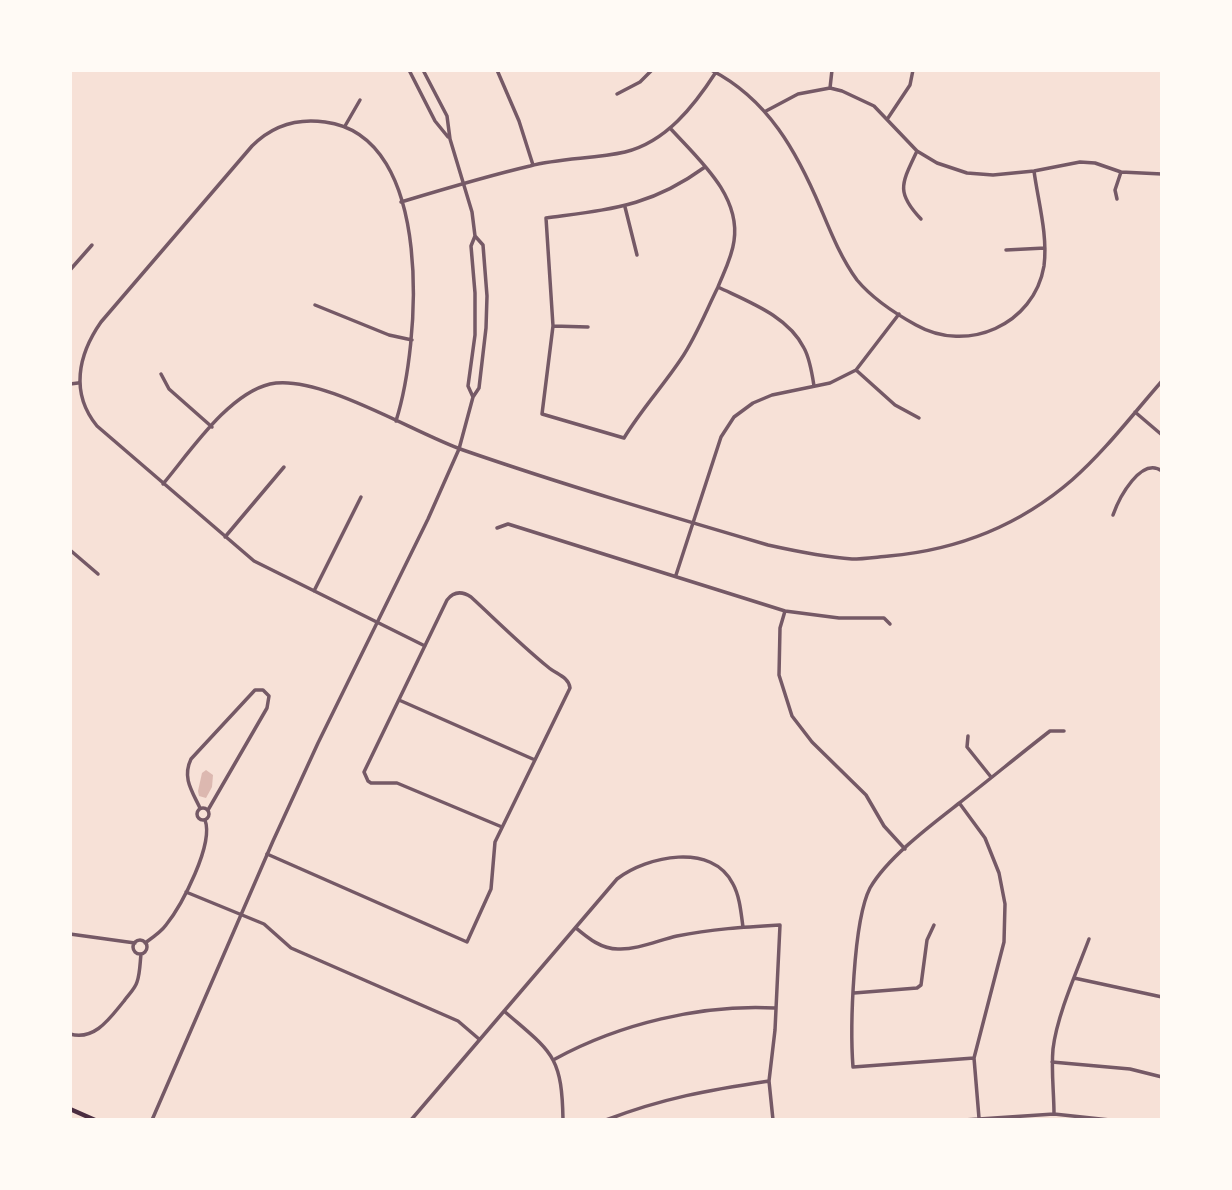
<!DOCTYPE html>
<html>
<head>
<meta charset="utf-8">
<style>
	body { margin:0 }
	#map { position:relative; width:1232px; height:1190px; overflow:hidden; background:#f7e1d7; font-family:Raleway,sans-serif }
	canvas { display:block }
	.frame { position:absolute; inset:0; border:72px solid #fffaf5; pointer-events:none }
</style>
</head>
<body>
<div id="map">
<canvas width="1232" height="1190"></canvas>
<div class="frame"></div>
</div>
<script>
const ctx = document.querySelector('canvas').getContext('2d');
ctx.lineJoin = 'round';
function fillPath(path, color) { ctx.fillStyle = color; ctx.fill(path, 'evenodd'); }
function stroke(path, color, width, dash) { ctx.strokeStyle = color; ctx.lineWidth = width; ctx.lineCap = dash ? 'butt' : 'round'; ctx.setLineDash(dash || []); ctx.stroke(path); }
fillPath(new Path2D(`
	M206,770L213,775L212,787L206,798L199,796L198,791L202,773Z`), '#dcb8b0');
stroke(new Path2D(`
	M497,70L519,121L533,165
	M711,70C768,99 797,152 821,209C831,233 841,258 857,280C872,298 896,314 916,325C967,354 1034,325 1044,266C1048,235 1038,201 1034,171
	M830,88L842,91L874,106L917,151L937,163L967,173L993,175L1034,171L1080,162L1095,163L1121,172L1162,174
	M617,94L640,82L652,70
	M766,111L798,94L830,88L832,70
	M888,118L910,85L913,70
	M345,126L360,100
	M670,128C698,159 741,195 734,241C732,257 724,272 718,287C749,302 788,316 804,348C810,359 812,373 814,386
	M917,151C902,183 895,192 921,219
	M705,167C650,207 611,209 546,218L553,326L542,414L624,438C641,410 663,386 681,359C696,337 706,311 718,287
	M1117,199L1115,190L1121,172
	M401,202C444,189 487,176 530,166C561,158 594,159 625,152C666,142 694,106 716,72
	M625,207L637,255
	M1006,250L1045,248
	M70,270L92,245
	M315,305L389,335L412,340
	M553,326L588,327
	M856,370L895,405L919,418
	M161,374L169,389L212,427
	M70,384L78,383
	M1135,412L1162,435
	M396,421C420,345 436,136 325,122C297,118 272,126 252,146L101,322C78,355 70,393 97,426L254,561L425,646
	M163,484C190,452 228,394 270,384C318,373 414,433 463,450C564,485 666,515 768,545C795,551 823,557 852,559C864,559 877,557 889,556C957,550 1020,525 1072,480C1105,451 1133,414 1162,381
	M1113,515C1119,498 1141,456 1162,471
	M497,528L508,524L785,611L839,618H884L890,624
	M225,537L284,467
	M70,550L98,574
	M676,575L721,437L734,417L753,403L772,395L830,383L856,370L899,314
	M314,591L361,497
	M785,611L780,628L779,675L792,716L812,742L866,795L884,826L905,849
	M399,700L535,760
	M968,736L967,747L991,777
	M960,804L985,838L999,873L1005,904L1004,942L974,1058L979,1118
	M197 814a6 6 0 1 1 12 0a6 6 0 1 1-12 0Z
	M200,808C192,791 182,778 191,759L255,690H263L269,696L267,708L208,810
	M267,854L467,942L491,889L495,842L570,688C569,677 556,674 548,667C521,645 496,620 471,597C462,591 454,591 447,600L364,772L368,781L371,783H397L502,827
	M186,892L264,924L291,948L458,1021L479,1039
	M576,928C588,938 601,949 618,949C637,950 659,940 677,936C711,929 745,927 780,925L775,1030L769,1081L773,1120
	M70,934L135,943
	M133 947a7 7 0 1 1 14 0a7 7 0 1 1-14 0Z
	M145,943C152,938 161,932 166,925C182,905 214,844 205,820
	M1074,978L1162,997
	M854,993L917,988L921,985L927,940L934,925
	M504,1011C551,1052 562,1054 563,1120
	M70,1034C95,1041 110,1018 124,1001C128,995 135,989 137,982C140,974 140,963 141,954
	M974,1058L853,1067C850,1028 853,921 870,888C887,858 931,825 958,804C989,780 1019,755 1050,731H1064
	M555,1059C619,1024 701,1004 775,1008
	M1052,1062L1130,1069L1162,1077
	M1054,1114C1054,1092 1051,1071 1053,1049C1057,1015 1077,971 1089,939
	M411,1120L617,879C647,856 712,842 733,884C740,897 741,913 743,927
	M606,1120C663,1098 709,1090 769,1081
	M964,1120L1054,1114L1110,1120`), '#755966', 3.5);
stroke(new Path2D(`
	M409,70L435,121L448,137
	M423,70L447,116L450,139L472,212L475,236L471,246L475,293V335L468,386L473,397
	M152,1120L273,841L318,743L428,519L459,449L473,397L479,388L486,328L487,296L483,245L475,236`), '#755966', 3.5);
stroke(new Path2D(`
	M70,1109L95,1120`), '#4a2c40', 4.5);
</script>
</body>
</html>
